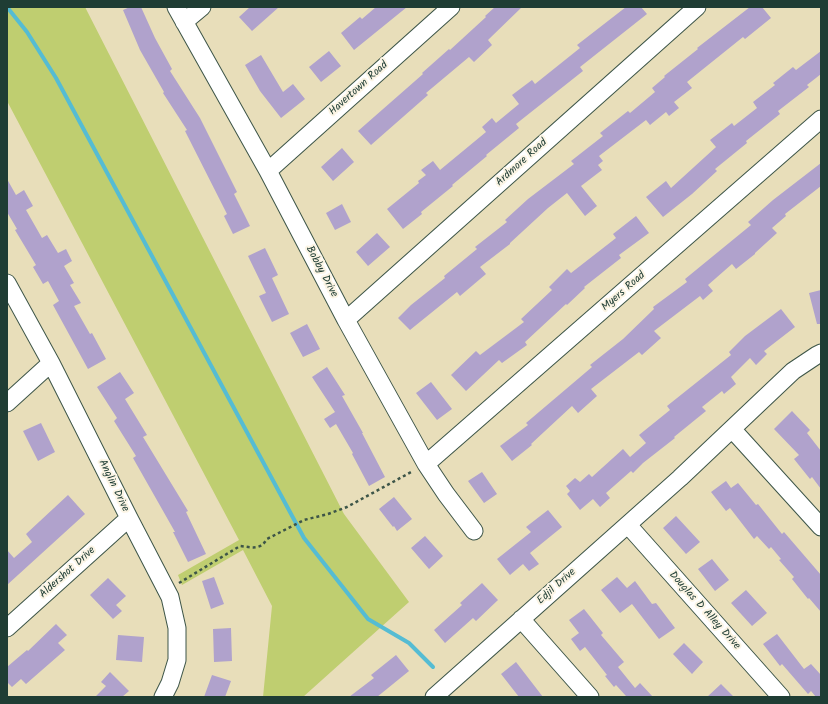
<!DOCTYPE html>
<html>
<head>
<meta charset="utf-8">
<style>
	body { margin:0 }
	#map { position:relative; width:828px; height:704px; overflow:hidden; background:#e8deba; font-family:Kalam,sans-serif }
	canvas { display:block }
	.frame { position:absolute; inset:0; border:8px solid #1f3d34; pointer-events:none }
</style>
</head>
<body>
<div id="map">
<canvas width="828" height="704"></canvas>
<div class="frame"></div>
</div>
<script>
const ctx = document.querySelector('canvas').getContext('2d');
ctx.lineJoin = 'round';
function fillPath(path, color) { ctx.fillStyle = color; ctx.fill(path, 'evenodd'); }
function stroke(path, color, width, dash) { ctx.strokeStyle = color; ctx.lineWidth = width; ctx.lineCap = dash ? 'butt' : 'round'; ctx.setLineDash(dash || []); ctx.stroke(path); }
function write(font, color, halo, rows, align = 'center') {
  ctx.font = font + ' Kalam,sans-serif'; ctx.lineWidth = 4; ctx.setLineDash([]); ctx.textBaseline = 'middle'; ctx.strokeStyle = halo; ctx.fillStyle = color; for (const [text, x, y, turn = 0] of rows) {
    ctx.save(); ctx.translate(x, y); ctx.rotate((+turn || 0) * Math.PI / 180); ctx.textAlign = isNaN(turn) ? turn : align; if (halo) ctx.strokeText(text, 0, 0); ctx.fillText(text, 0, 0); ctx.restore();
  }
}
fillPath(new Path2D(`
	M7,7H85L344,514L409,602L303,697H263L272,606L243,550L182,585L178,575L239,540L7,101Z`), '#bfce70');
stroke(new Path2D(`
	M7,7L27,32L56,78L304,538L368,619L409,643L433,667`), '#55bcd3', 4);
fillPath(new Path2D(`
	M130,7H141L155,38L172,69L170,71L200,118L237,192L234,194L250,226L233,234L224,216L227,214L185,131L187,130L163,93L164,92L140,50L123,10Z
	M250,7H279L252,31L239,17Z
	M376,7H407L354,50L341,33L360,17L362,19Z
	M495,7H522L488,40L492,45L474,62L469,57L426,93L428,95L371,145L358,131L423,74L422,73L449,49L450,50L486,17L485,16Z
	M626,7H641L647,14L580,67L583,71L516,124L519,128L486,155L487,156L452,185L453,186L421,212L422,214L403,229L387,209L419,183L418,181L426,175L421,170L433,161L440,170L486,132L482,127L492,118L496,123L519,104L512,95L532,80L535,84L580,48L577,45Z
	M750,7H762L771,18L745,39L743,37L687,82L692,88L674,102L679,108L669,116L666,112L650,125L646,120L599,156L603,161L598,165L602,170L581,186L597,206L585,216L567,193L548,208L510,243V244L480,267L486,274L460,296L457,292L410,330L398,318L411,305L445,278L444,276L477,249L475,247L507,222L505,220L528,199L574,164L571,161L603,136L600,133L628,111L630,113L655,92L652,88L665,77L664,76L698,49L697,48Z
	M329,51L341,66L321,82L309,67Z
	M821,51V74L807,85L809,87L778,111L780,114L746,141L747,143L715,169L717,171L692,194L663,217L646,197L666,181L671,188L716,147L710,140L732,123L734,126L757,108L753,102L775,85L773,83L793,67L796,70Z
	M261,55L283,92L293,84L305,99L281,118L260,91L245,65Z
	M342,148L354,162L333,181L321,167Z
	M821,163V186L785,214L786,216L772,228L777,233L755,253V254L736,269L732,264L708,285L713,291L703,300L700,296L654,331L661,338L642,355L639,352L591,389L597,396L578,413L572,406L531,444L532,445L512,461L500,446L528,425L526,423L592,367L590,365L623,339L654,309L653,307L687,282L685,279L751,225L748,222L773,200Z
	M7,179L16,195L24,190L33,206L26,210L42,238L47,235L58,253L66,249L72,261L64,266L74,283L70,285L81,303L74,306L90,334L92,333L106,359L88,369L53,305L59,301L48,281L43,284L33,267L36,265L15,230L17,229L7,212Z
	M342,204L351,222L335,230L326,213Z
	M636,216L649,233L619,255L621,258L584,287L585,288L567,305L566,304L525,342L527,345L502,363L499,360L466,391L451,375L476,351L480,355L524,322L521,319L552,290L549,287L567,269L571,273L616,238L613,234Z
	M377,233L390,247L368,266L356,252Z
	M265,248L278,275L272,278L289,314L272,322L259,296L266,293L248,256Z
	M821,290V324H817L809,293Z
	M781,309L795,327L764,351L767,354L756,365L750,358L731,377L736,384L724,394L722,391L702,407L706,411L674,437L675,438L643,463L633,473L631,471L606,493L610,498L600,507L593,499L580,510L567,494L570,491L566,486L575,478L580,482L589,474L592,477L623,449L630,457L646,443L639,435L670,410L667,406L731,355L729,352L745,336Z
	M307,324L320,349L303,357L290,333Z
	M327,367L345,395L342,396L363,433H362L385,477L369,486L352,454L353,453L336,424L330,428L324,419L335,412L312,377Z
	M120,372L134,393L125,399L147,435L143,437L188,511L186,512L206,554L188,562L173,532H175L133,458L136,456L114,421L117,418L97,387Z
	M431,382L452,409L437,420L416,393Z
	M792,411L810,430L807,433L821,451V489L812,477L810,479L794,459L799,455L774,429Z
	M41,423L55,452L38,461L23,431Z
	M482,472L497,494L484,503L468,481Z
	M726,481L731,488L738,483L756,505L758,504L782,534L784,532L821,575V612L809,598L808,599L792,579L794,577L779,560L781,559L771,547L769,549L757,536L754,539L730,508L726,511L711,492Z
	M68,495L85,514L7,585V550L14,558L32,542L26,534Z
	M394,497L412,519L397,531L394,526L393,527L379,509Z
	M548,510L562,527L530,553L539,564L529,571L523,564L510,575L497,559L531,532L526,527Z
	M676,516L700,542L686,554L663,528Z
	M425,536L443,556L429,569L411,548Z
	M712,559L729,580L715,591L698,569Z
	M214,577L224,604L211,609L202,581Z
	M617,577L627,588L635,581L652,604L656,603L675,628L659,639L632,604L620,613L601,590Z
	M108,578L126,596L116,605L122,611L113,619L90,595Z
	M482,583L498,600L476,621L473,618L445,643L434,630L462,605L460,603Z
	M746,590L767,613L752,626L731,603Z
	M584,609L603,633L601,635L624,662L618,667L635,688L640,683L653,697H625L626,696L616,685L614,687L605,676L607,675L585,647L580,651L571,639L579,633L569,620Z
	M56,624L67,635L58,643L65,650L26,684L21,679L12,687L7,682V667L27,650L28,651Z
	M231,628L232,661L214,662L213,629Z
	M777,634L804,669L811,664L821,675V697H816L811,691L808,694L782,664L780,666L763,644Z
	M118,635L144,637L142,662L116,660Z
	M684,643L703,662L692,674L673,654Z
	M396,655L409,671L377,697H349L374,678L371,675Z
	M516,662L543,697H519L501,674Z
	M110,672L129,691L122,697H95L106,686L101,682Z
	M212,675L231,681L225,697H204Z
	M721,684L734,697H707Z`), '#b0a2cc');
const minor = new Path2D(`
	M176,7L268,171L346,320L426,464L446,494L474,531
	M184,22L202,7
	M268,171L451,7
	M7,283L51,363L129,518L170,597L177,628V660L170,683L163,697
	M346,320L697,7
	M7,403L51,363
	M732,429L821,527
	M426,464L821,119
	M628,525L781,697
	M521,619L590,697
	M7,628L129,518
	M434,697L680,478L793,371L817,355L821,353`);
stroke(minor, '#3d5548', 19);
stroke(new Path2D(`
	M179,583L240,546C251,547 260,551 267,539L304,520L328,514L347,507L413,471`), '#3d5548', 2.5, [3, 3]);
stroke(minor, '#fff', 17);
write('11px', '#1f3d34', '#fcf5e5', [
	["Havertown Road",359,89,-42],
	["Ardmore Road",522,163,-42],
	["Bobby Drive",321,272,62],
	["Myers Road",624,292,-41],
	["Anglin Drive",113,486,64],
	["Aldershot Drive",68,573,-42],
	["Edjil Drive",557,587,-42],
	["Douglas D Alley Drive",704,611,48]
]);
</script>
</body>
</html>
